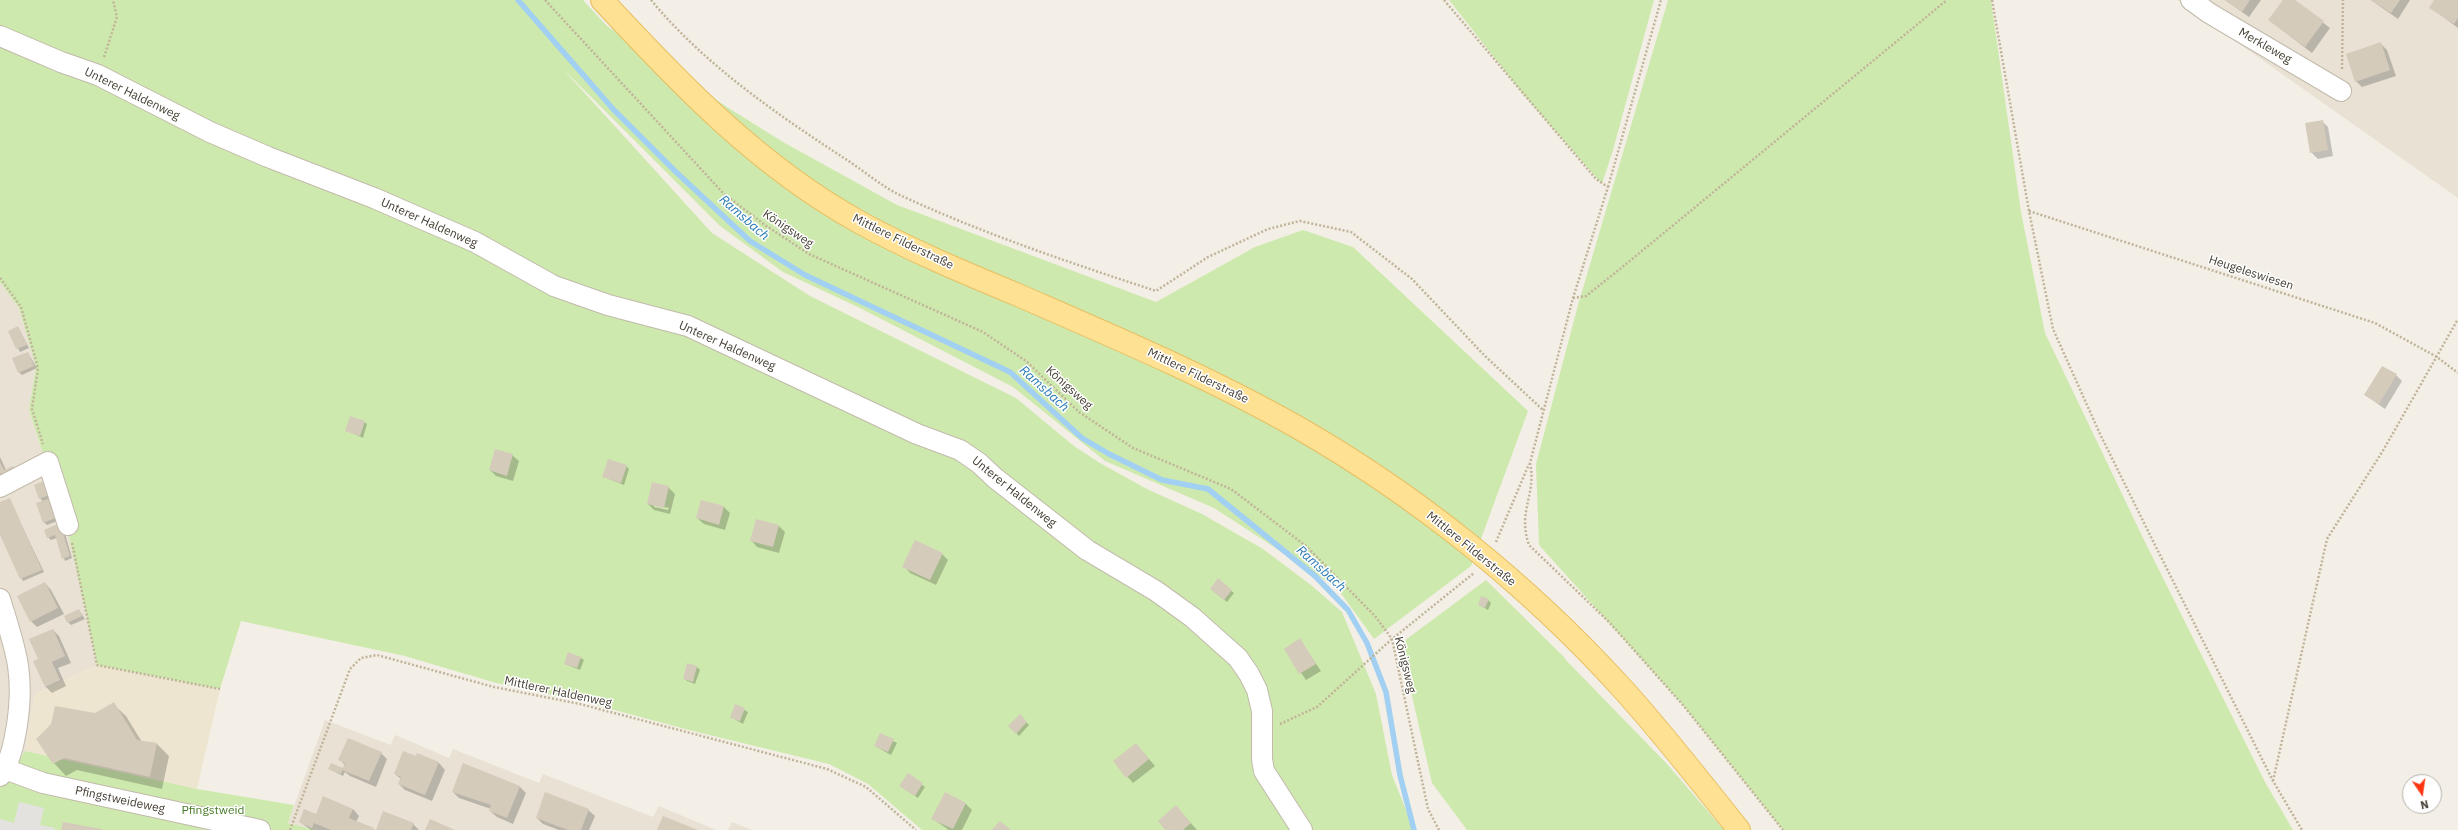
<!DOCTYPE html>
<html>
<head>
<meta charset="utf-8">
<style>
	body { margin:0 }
	#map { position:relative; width:2458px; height:830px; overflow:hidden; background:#f3efe6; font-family:"IBM Plex Sans",sans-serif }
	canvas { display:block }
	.north { position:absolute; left:2402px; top:774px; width:40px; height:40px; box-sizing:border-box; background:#fff; border:1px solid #b5b3ae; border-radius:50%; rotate:167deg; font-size:11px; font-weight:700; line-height:16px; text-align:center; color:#464035 }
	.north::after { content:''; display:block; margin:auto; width:14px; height:18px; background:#ff3611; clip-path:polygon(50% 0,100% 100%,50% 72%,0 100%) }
</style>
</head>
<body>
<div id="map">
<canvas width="2458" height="830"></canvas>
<div class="north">N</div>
</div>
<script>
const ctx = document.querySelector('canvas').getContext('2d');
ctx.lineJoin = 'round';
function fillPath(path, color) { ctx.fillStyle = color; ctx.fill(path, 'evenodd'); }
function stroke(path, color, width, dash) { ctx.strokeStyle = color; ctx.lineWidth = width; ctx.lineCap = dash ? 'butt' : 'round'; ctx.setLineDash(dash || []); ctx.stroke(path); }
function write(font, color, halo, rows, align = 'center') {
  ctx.font = font + ' "IBM Plex Sans",sans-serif'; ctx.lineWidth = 3; ctx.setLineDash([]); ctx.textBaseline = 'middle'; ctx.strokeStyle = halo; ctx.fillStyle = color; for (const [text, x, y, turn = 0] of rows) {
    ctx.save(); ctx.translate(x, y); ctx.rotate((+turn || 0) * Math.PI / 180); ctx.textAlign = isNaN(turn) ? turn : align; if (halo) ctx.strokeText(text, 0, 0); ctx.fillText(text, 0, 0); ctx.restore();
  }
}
fillPath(new Path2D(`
	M2177,0H2458V198Z
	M0,282L19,308L36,367L29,410L67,528L97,665L35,694L25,751L0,787Z
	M325,720L391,745L395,735L449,758L453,749L539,783L543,774L653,817L659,806L716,830H317L288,823Z
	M732,822L752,830H728Z`), '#e8e1d4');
fillPath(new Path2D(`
	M97,665L220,689L197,789L25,751L35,694Z`), '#ede5cf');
fillPath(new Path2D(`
	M0,0H583L607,26L727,107L783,142L897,205L1156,302L1255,247L1303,230L1353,247L1528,411L1471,566L1374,639L1337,588L1214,508L1105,461L1013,387L860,308L783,272L720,226L562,68L712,233L810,296L1016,398L1074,446L1100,463L1147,489L1202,514L1263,549L1311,585L1342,612L1376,694L1392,775L1414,830H922L868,784L829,764L689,730L581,701L496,683L405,656L241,621L220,689L97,665L67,528L29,410L36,367L19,308L0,282Z
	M1449,0H1654L1613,150L1602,184L1523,94Z
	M1668,0H1991L2021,212L2045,333L2144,540L2265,782L2293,830H1783L1683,705L1539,545L1536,464L1578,305Z
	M1486,580L1566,659L1564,658L1667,764L1724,830H1467L1432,783L1400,644Z
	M25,751L197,789L294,805L288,823L316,830H0V787Z`), '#cee9ae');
fillPath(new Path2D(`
	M19,802L44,808L40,825L55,828L54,830H0V819L14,823Z`), '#e4e2de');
fillPath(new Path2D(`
	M2225,0H2261L2249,17Z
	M2284,0H2294L2330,28L2312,53L2269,20Z
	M2371,0H2410L2398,19Z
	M2435,0H2458V28L2430,7Z
	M2381,44L2387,50L2396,76L2362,87L2356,81Z
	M2322,121L2328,127L2333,156L2318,159L2311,152Z
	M18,327L29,348L20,352L9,331Z
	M28,353L37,368L22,375L19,372Z
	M2396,375L2402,381L2385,409L2365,395Z
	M364,422L367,424L363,438L346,430Z
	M512,455L519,461L513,481L496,476L490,470Z
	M0,457L6,470L0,481Z
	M626,466L629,469L624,485L604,477Z
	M46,481L60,520L47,525L44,522L43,502L40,498Z
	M668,487L675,494L670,514L654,510L648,504ZM654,505L669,508L668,510L654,507Z
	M9,499L44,572L23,581L0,532V503Z
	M702,501L724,507L730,513L725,530L704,524L697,518Z
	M779,526L785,532L779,553L757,547L751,540Z
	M63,527L72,558L65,561L57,538L51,540L48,537Z
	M942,554L948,560L936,585L910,573L904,566Z
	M1218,580L1234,593L1227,602L1214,592Z
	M45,583L51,590L64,614L37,627L31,621Z
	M1488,600L1491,603L1488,610L1479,605Z
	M79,610L85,619L71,625L68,622Z
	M53,630L59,636L71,663L58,668L66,686L52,693L46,687L35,662L40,660Z
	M1300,640L1321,671L1306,680L1285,649Z
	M581,658L584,660L580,670L565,664Z
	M697,667L700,670L695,684L687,681L684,678Z
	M113,704L126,716L142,742L157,744L169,756L162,789L77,770L66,776L54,763L95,714Z
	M736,705L748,712L743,724L731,717Z
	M1020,716L1029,725L1019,736L1010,726Z
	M880,734L897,743L891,755L875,746Z
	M1136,744L1155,766L1133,783L1114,761Z
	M381,753L387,759L376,787L350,776L345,772L343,776L329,769H344L345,765L340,760Z
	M418,755L439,763L445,770L432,801L405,790L399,784L401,779L395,774Z
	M908,774L925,787L918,798L903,788Z
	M520,787L526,793L513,824L497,817L490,811L491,809L459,798L453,792Z
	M945,794L966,804L972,810L962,830H949L933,819Z
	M353,809L359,816L356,822L375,830H311L300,822L317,815Z
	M588,810L595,816L589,830H559L543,824L537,818Z
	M1182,813L1197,830H1166Z
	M413,824L419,830H377Z`), '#0003');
stroke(new Path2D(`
	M518,0L613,109L676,172L750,241L805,275L1010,372L1082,438L1109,454L1162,480L1208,489L1315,576L1348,610L1367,643L1386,692L1400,775L1414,830`), '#a1d0f2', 5.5);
fillPath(new Path2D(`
	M2225,0H2250L2242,12Z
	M2283,0H2295L2324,21L2305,47L2268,20Z
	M2371,0H2400L2391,13Z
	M2434,0H2458V18L2454,24L2429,8Z
	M2381,42L2390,70L2355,82L2346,54Z
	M2323,120L2328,150L2310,153L2305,123Z
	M18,326L27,345L16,349L8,331Z
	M28,352L34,366L18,373L12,358Z
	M2382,366L2397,374L2379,404L2364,395Z
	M350,416L365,421L360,436L345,431Z
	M495,449L513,454L507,476L489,470Z
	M608,459L627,465L621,483L602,477Z
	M0,462L4,470L13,466L17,474L4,481L0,472Z
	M46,480L52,494L39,499L34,485Z
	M652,482L669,486L664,508L647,504Z
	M10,498L42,570L20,579L0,535V502Z
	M51,498L58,517L43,523L36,503Z
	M701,500L724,506L719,525L696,518Z
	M756,519L779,525L773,547L750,541Z
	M60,523L70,556L62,559L55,535L47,538L44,530Z
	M915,540L943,553L930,580L902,567Z
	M1218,578L1232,590L1224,600L1210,589Z
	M45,582L58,608L30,622L17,596Z
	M1481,596L1489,599L1485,608L1478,605Z
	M79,609L82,616L67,623L64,616Z
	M53,629L65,656L52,662L60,680L45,687L33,661L38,659L29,639Z
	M1300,638L1316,664L1299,674L1284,649Z
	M568,652L581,657L577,668L564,664Z
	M687,663L697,666L693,682L683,679Z
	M114,702L137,740L157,743L150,777L64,758L53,764L36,739L51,724L55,706L95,713Z
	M735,704L745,708L740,721L730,718Z
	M1020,714L1027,722L1016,734L1008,726Z
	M880,733L894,739L888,752L874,746Z
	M348,738L382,752L369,781L342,770L341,774L328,769L331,763L343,768L345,763L338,760Z
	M1136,743L1149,759L1126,778L1113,761Z
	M403,751L416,756L417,753L439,762L425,795L398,784L401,777L394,774Z
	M463,763L520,786L507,818L489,811L491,805L452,792Z
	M908,773L923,783L915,796L899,786Z
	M545,792L589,809L581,830H568L536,818Z
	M945,792L966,803L953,829L931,819Z
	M323,796L353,809L349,818L374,828L373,830H331L314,823L312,828L299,822L304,809L316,814Z
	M1176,805L1191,823L1183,830H1165L1158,821Z
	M383,811L414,823L411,830H376Z
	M663,816L698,830H657Z
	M430,819L455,830H425Z
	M1000,821L1011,830H992Z
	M63,822L102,829V830H61Z`), '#d5cbbb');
const minor = new Path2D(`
	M2191,0L2209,13L2341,91
	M0,36L61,62L98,75L210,132L268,157L374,198L475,242L554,286L608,305L688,326L917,434L960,450L979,463L995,478L1087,550L1156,591L1192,617L1238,658L1249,674L1257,690L1262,711V759L1264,771L1302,830
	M0,487L48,462L68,525
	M0,599C15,649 25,671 17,725C14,743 11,760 0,776
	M5,769L43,783L260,830`);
const major = new Path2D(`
	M602,0C680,84 759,167 861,223C912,251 965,273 1018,295C1112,336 1207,376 1297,427C1416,495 1527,584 1620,686C1662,732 1700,781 1739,830`);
stroke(minor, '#c2baab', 22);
stroke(major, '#e7bf61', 24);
stroke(new Path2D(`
	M545,0L724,194L765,225L809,254L983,332L1026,361L1079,412L1133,448L1231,489L1306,546L1375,616L1392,639L1428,809L1439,830
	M651,0C704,64 775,113 844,158C863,170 882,187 902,196C984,234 1071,263 1156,291L1208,257L1268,229L1300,221L1351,232L1412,279L1485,356L1543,410
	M1444,0L1596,179L1608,187L1573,298L1530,463C1537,494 1517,511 1529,545L1609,622L1683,705L1783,830
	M1992,0L2029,211L2053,329L2100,434L2152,539L2273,781L2302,830
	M104,57L117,17L113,0
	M2342,69L2343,0
	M1608,187L1661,0
	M2029,211L2375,323L2437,357L2458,373
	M0,278L21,307L38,368L32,409L43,444
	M1573,298L1586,296L1620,269L1947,0
	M1496,542L1529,464
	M72,543L97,665L220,689
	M1280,724L1317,707L1392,639L1474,573
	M2273,781L2327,539L2384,449L2458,319
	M290,830L350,669L361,658L377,655L494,687L580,704L827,769L866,787L916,830`), '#c1b399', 2.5, [2, 2]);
stroke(minor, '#fff', 20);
stroke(major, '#ffe193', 22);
write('12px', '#464035', '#fff', [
	["Merkleweg",2265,46,30],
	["Unterer Haldenweg",132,94,26],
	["Unterer Haldenweg",429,223,24],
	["Königsweg",788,229,34],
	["Mittlere Filderstraße",903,242,26],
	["Heugeleswiesen",2251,273,18],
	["Unterer Haldenweg",727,346,24],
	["Mittlere Filderstraße",1198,376,26],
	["Königsweg",1069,388,42],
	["Unterer Haldenweg",1014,492,39],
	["Mittlere Filderstraße",1471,549,39],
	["Königsweg",1405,665,76],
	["Mittlerer Haldenweg",558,692,12],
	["Pfingstweideweg",120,800,12]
]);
write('12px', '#467a27', '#fff', [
	["Pfingstweid",213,811]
]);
write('italic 13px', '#2b7ab5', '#fff', [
	["Ramsbach",744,218,41],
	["Ramsbach",1044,389,42],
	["Ramsbach",1321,569,42]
]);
</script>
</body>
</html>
